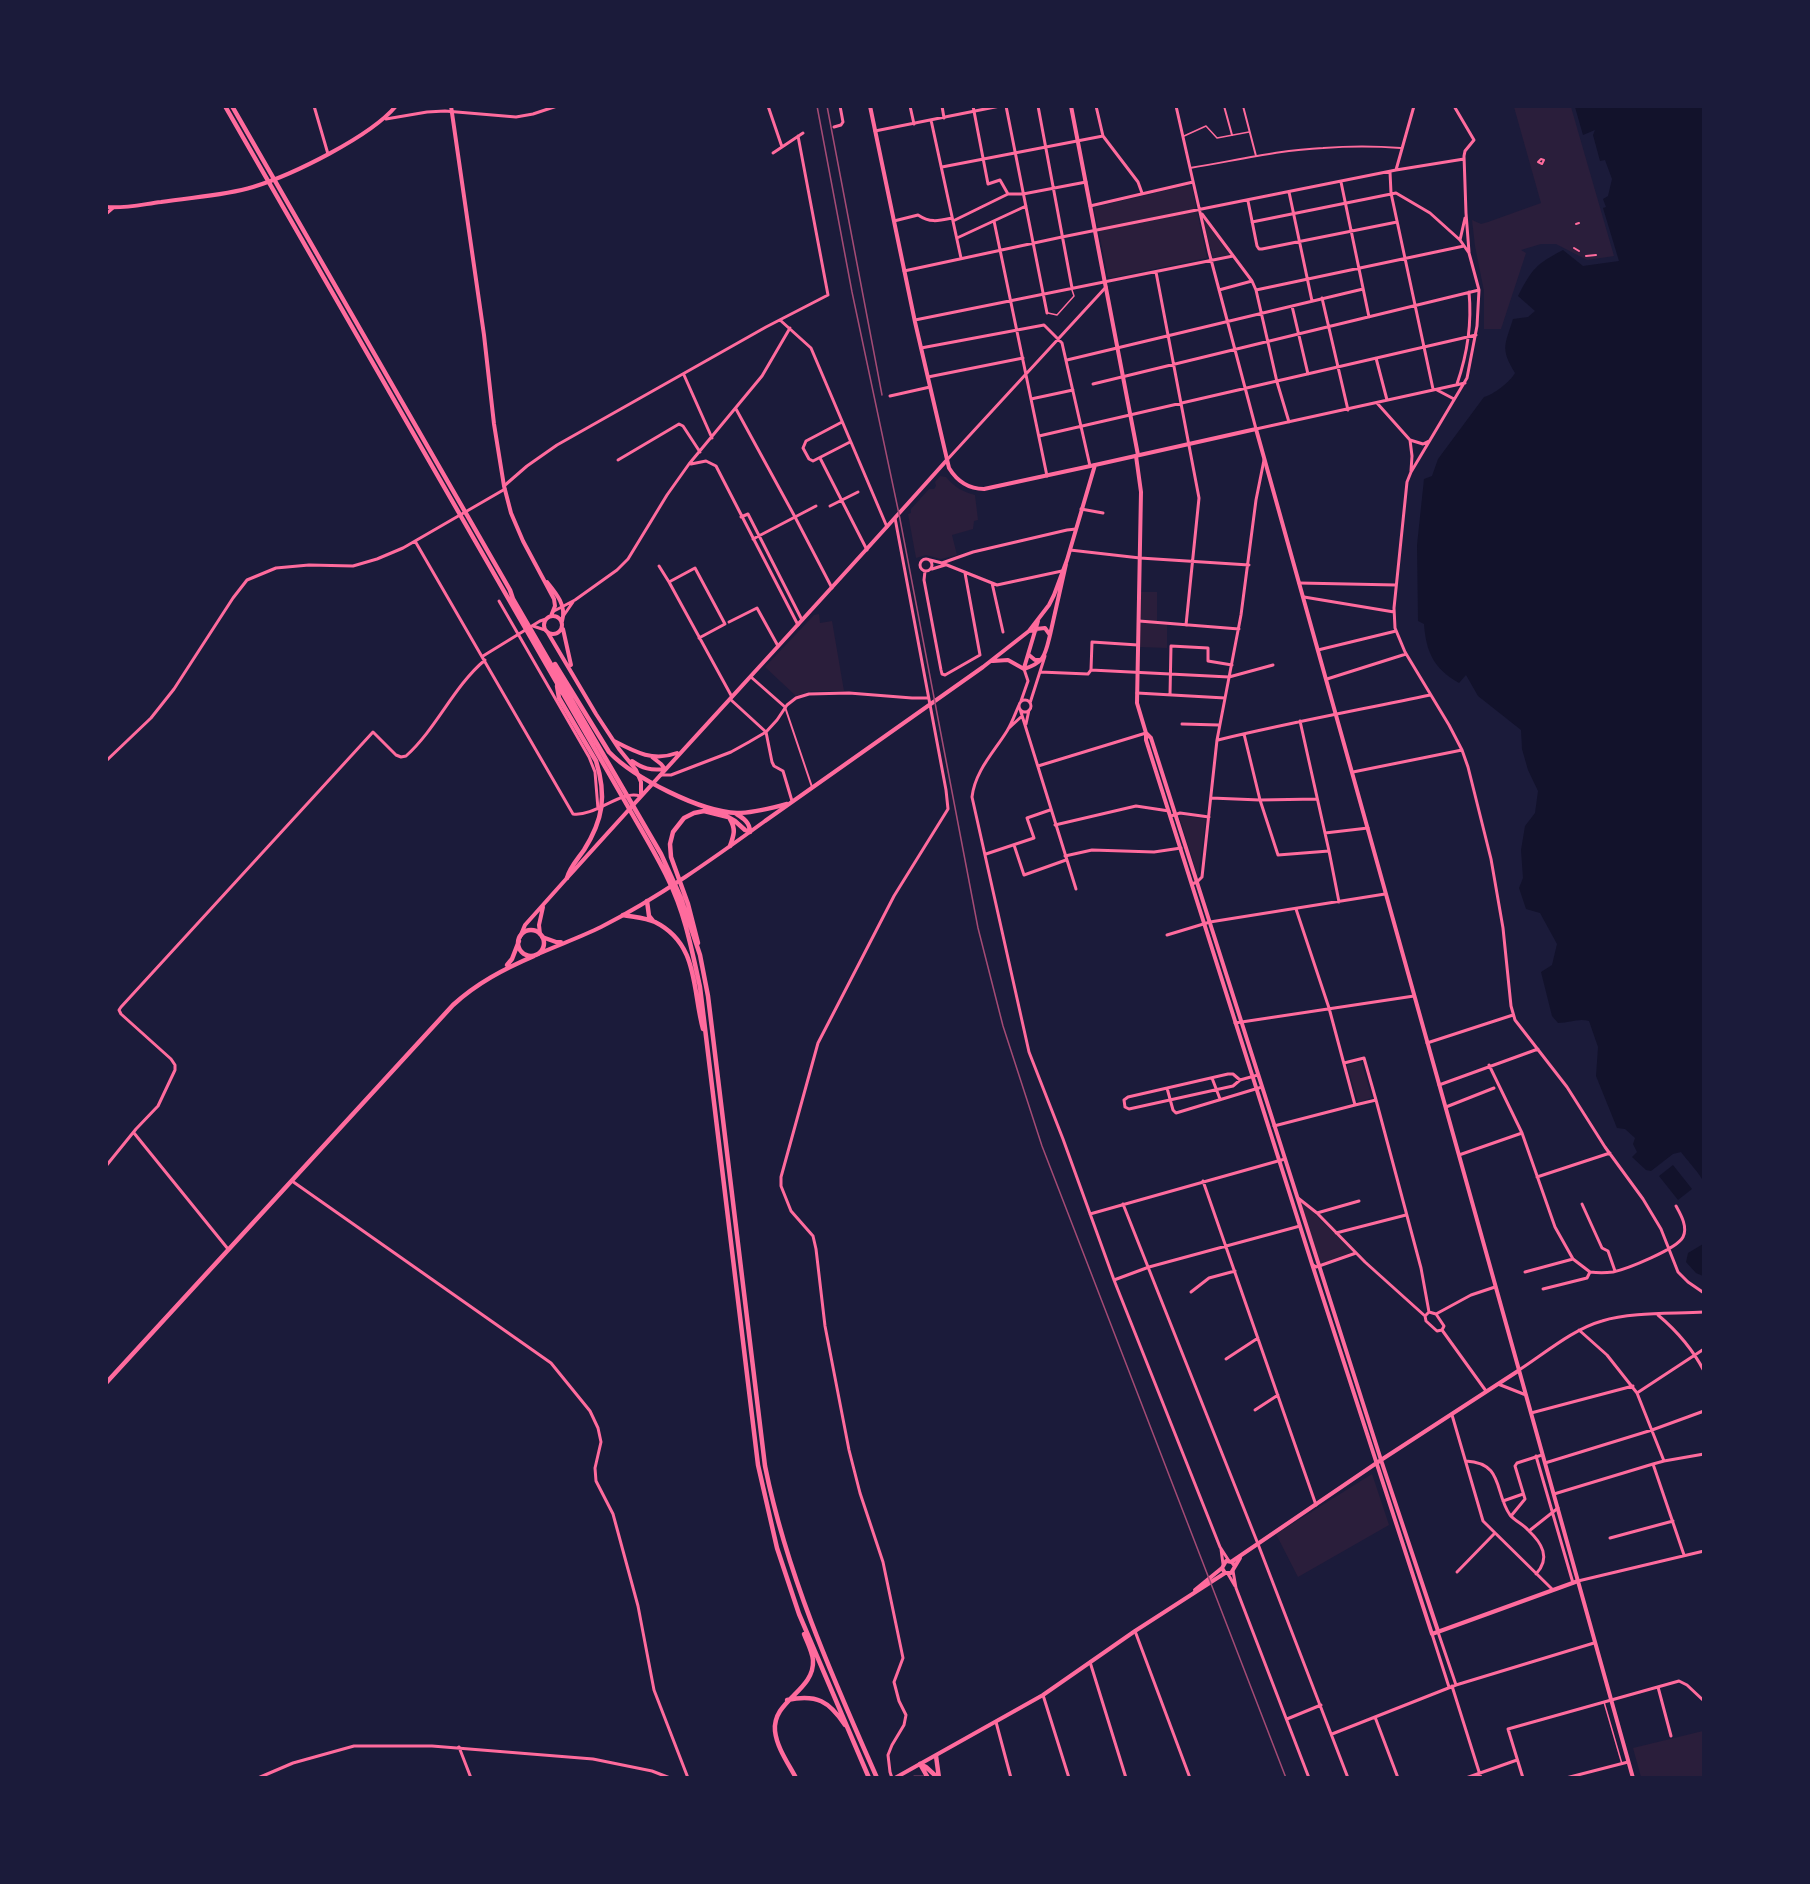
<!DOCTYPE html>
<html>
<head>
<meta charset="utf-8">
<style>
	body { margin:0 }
	#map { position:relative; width:1810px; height:1884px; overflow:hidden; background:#1b1b3a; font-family:Mulish,sans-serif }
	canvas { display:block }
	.frame { position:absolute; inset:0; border:108px solid #1b1b3a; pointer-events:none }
</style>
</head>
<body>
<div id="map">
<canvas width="1810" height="1884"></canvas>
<div class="frame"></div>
</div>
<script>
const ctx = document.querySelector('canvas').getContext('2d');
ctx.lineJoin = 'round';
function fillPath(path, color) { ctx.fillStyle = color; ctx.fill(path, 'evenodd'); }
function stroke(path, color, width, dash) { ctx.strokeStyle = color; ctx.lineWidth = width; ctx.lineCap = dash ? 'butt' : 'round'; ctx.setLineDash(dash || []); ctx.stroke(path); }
fillPath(new Path2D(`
	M1514,107H1571L1614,256L1587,260L1556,244H1541L1521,250L1526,253L1501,329H1484V291L1475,246L1472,220L1481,224L1488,222L1541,203Z
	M1189,185L1192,187L1207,258L1111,278L1108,277L1094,209L1095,207Z
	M1203,220L1205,221L1230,255L1213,258Z
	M940,476L946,477C954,487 963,492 975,495L978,520L974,521L973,529L952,535L957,555L941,559L926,555L916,558L908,514L911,513V509L929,489H934L936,486L935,482Z
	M1141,592H1157V624L1167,625V648L1140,647Z
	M819,614L820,623L832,621L844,691H812L796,696L765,667L814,615Z
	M1181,815L1206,819L1198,877L1179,816Z
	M1361,1061L1372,1098L1358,1102L1347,1065Z
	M1300,1201L1303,1202L1353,1252L1320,1264Z
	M1372,1474L1389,1525L1298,1577L1276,1534Z
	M1703,1731V1777H1641L1633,1748Z`), '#2a1e3b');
fillPath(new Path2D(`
	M1575,107H1703V1181C1701,1175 1686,1159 1681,1152L1673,1154L1651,1171L1646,1170L1632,1157L1637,1152L1633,1144L1635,1138L1625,1129L1617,1128L1596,1076L1598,1047L1589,1021C1578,1018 1570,1023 1558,1023L1552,1016L1541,972L1552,965L1557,944L1540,913L1526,909L1519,888L1523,878L1521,850L1525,826L1535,813L1538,791L1528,770L1522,749L1521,730L1478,696L1466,675L1459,683C1434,669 1426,652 1424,624L1418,621L1417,545L1424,479L1432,476L1438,459L1484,397C1493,395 1510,382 1515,373C1500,348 1505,345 1513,319L1528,317L1535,311L1518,296C1532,269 1536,264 1563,250L1583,266L1619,261L1603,208L1606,207L1603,199L1608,196L1612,179L1605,160L1600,161L1593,135L1595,130L1583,135Z
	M1673,1165L1692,1189L1678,1200L1659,1176Z
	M1703,1244V1276L1696,1273L1686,1262L1688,1253Z`), '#12122b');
stroke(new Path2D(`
	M1184,136L1206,126L1217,138L1249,132
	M1048,313L1057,315L1074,296L1072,290
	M1604,1702L1622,1764`), '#ff6b9d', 1.5);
stroke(new Path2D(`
	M1224,106L1232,135
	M1243,106L1256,156
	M1541,159L1544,160L1542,164L1538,162Z
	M1190,168C1234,161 1278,150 1323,148C1349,146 1375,146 1401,148
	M1576,224L1579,223
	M1574,248L1579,251
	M1586,256L1596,255
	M785,707L812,787`), '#ff6b9d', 2);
stroke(new Path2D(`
	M314,106L328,154
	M768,106L782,147
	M910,106L914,124
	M942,106L944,118
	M973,106L988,184L1000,180L1008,194
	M1006,106L1047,313
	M1038,106L1072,288
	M1096,106L1103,136L1138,182L1142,193
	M1176,106L1209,252L1256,429L1465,383
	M1454,106L1474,140L1465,151L1464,156L1466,213L1469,252
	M386,119L427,112L445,111L516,117L533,114L557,106
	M931,120L961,258
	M834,127L841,125L843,122L840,106
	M875,131L1000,106
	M773,153L803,133
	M942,167L1103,136
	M1396,170L1414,106
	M1390,172L1391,193L1433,389
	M1341,182L1369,317
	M1289,192L1312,301
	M1248,201L1257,246L1259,249H1262L1397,222
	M1090,206L1193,182
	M106,214L113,208
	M1202,214L1252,281L1256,290L1277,382L1289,422
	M894,221L918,215C930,223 938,221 952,218
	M953,221L1008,194H1023L1086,182
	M994,221L1047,476
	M1252,222L1396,193L1430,213L1460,240L1469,253L1479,290L1477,326L1467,378L1411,472L1407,482L1394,608L1395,628L1405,652L1449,725L1462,750L1468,767L1491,859L1503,928L1511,1006L1515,1020L1567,1087L1605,1147L1643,1199L1661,1229L1678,1272L1688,1282L1704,1293
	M957,238L1026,206
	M1460,240L1465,218
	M904,271L1062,237L1396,170L1464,159
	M1156,272L1199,498L1186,625
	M1219,290L1252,281
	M1256,290L1464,246
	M1322,298L1348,410
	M1292,306L1308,374
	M780,320L811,348L887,527
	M915,320L1233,256
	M921,348L1044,325L1062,343L1090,466
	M1376,358L1387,400
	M1067,360L1363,289
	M684,375L712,438
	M928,377L1023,358
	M1093,384L1479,290
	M1457,384C1467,355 1472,323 1469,292
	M1437,390L1454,399
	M890,396L930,387
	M1031,399L1073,390
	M1377,403L1410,440L1423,444L1429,441
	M736,409L795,517L832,588
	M842,422L806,441L803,448L809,459L813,461L850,442
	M1039,436L1476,335
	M1410,440L1412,456L1411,471
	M820,458L867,550
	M618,460L679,424L683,426L700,452
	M946,461L1106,287
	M691,464L706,461L716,466L798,625
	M504,486L527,466L557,445L766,327L828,295L798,136
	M830,506L858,492
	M1081,509L1103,513
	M741,517L748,514L802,620
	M753,539L816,506
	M415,541L573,814C595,817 622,789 640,796
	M1070,550L1140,558L1249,565
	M920 565a6 6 0 1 1 12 0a6 6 0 1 1-12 0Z
	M930,560L942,563L997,585L1062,571
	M942,563L973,552L1067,530L1076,529
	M659,566L669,582
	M932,569L945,565
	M925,571L924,580L941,670L942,674L945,675L980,655L965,573
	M992,583L1003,632
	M1299,583L1396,585
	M1304,597L1394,612
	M499,601L589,757L595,772L598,809
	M554,611L575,600L617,570L628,559L667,495L689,464L762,376L790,328
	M564,615L573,602
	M1139,621L1239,629
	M729,622L757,608L778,646
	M533,626L545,630
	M699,638L725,624L695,568L669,582L732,697
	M1318,650L1396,631
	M483,656L540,621L546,619
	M1091,670L1092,642L1138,645
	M1040,672L1088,674L1091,670L1229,677L1273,665
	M751,677L785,707
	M1327,679L1406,654
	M1137,693L1225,698
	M1170,695L1171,646L1208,648V661L1232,665
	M730,699L766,732L772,762L774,766L783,771L792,801
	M1019 706a6 6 0 1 1 12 0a6 6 0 1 1-12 0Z
	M1021,701L1028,681L1024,669
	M1030,703L1045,656
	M1019,705C1015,714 1012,723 1007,731C994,752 975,771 972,797L1029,1052L1063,1139L1114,1280L1220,1547L1229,1561
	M1020,709L1076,889
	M1300,721L1329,851L1339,902
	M1026,724L1029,710
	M1182,724L1219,725
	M1009,728L1022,716
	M1244,734L1260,800L1278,855L1329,851
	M1218,740C1288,723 1359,710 1430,695
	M106,761L151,718L174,689L233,598L247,580L276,568L309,565L353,566L377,559L403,548L505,489
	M1038,766L1146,733
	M1353,772L1462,750
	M660,775H671L731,752L749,742L766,732L777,720L787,705L796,698L809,694L849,693L912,698H928
	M1211,798L1260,800L1317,799
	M1171,816L1180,813L1209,817
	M1055,825L1136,806L1169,811
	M1325,833L1368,828
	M1014,845L1024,875L1066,860
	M986,854L1034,838L1027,818L1050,810
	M1065,856L1092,850L1154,852L1181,848
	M1192,884L1197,882L1202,877L1217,740L1241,615L1256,500L1264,460
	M1296,909L1329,1008L1355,1105L1376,1100L1364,1058L1344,1063
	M1167,935L1210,922L1385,894
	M1235,1023L1414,996
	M1427,1043L1513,1015
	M1489,1065L1522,1133L1555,1227L1573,1259L1590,1272
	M1212,1078L1220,1099
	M1240,1080L1233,1074H1228L1128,1097L1124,1100L1125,1107L1129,1109L1233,1086L1240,1080L1258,1075
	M1439,1085L1538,1049
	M1167,1088L1173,1110L1176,1113L1262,1087
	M1376,1100L1421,1268L1429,1312
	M1446,1107L1494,1088
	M1274,1126L1355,1105
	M134,1133L228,1249
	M1459,1155L1522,1133
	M106,1166L136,1129L158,1106L175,1070V1065L171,1059L121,1014L119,1010L121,1007L373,732L396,755L401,757L406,756C437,728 453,687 485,660
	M1537,1177L1610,1153
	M292,1181L551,1363L590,1411L598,1428L601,1442L595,1468L596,1481L613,1514L638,1606L654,1690L688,1778
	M1203,1181L1316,1505
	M1298,1198L1317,1213L1365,1262L1425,1316L1426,1321L1437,1331L1442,1330L1444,1326L1436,1314L1429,1312L1425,1316
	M1123,1204L1258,1544L1348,1778
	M1582,1204L1602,1248L1608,1251L1615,1271
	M1317,1213L1359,1201
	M1090,1214L1285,1159
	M1336,1233L1406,1215
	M1313,1265L1316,1267L1319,1266L1356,1253
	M1525,1272L1573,1259
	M1114,1280L1149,1267L1300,1226
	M1543,1289L1587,1278L1590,1272C1598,1273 1605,1273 1613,1272C1627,1269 1677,1249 1683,1237C1688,1227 1681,1215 1676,1206
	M1191,1292L1209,1278L1235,1271
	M1436,1314L1471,1295L1495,1287
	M1658,1315C1677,1331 1692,1348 1704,1371
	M1442,1330L1486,1391
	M1579,1330L1607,1355L1637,1393L1664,1461L1653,1464L1684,1555
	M1226,1359L1258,1338
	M1519,1370C1544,1354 1573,1329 1602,1321C1631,1312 1673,1314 1704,1312
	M1498,1384L1526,1395
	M1637,1393L1704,1349
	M1255,1410L1278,1395
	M1531,1413L1633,1386
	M1452,1415L1483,1521L1553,1590
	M1536,1456L1573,1583
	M1466,1461C1504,1463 1494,1492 1510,1515C1515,1521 1523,1524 1528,1530C1542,1543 1551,1558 1536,1574
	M1664,1461L1704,1454
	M1545,1463L1652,1430L1704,1411
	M1554,1494L1653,1464
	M1503,1501L1523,1494
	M1511,1516L1525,1499L1515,1466L1517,1463L1542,1455
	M1529,1531L1558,1508
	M1610,1538L1673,1521
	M1221,1549L1223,1564
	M1233,1571L1236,1588L1309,1778
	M1457,1572L1494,1534
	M1228,1574L1235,1586
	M1578,1581L1704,1551
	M1135,1631L1190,1778
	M1438,1632L1456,1685
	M1432,1634L1449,1687
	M1090,1662L1126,1778
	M1452,1686L1481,1778
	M1658,1687L1671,1736
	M1043,1695L1069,1778
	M1375,1717L1398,1778
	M1287,1719L1321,1705
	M996,1722L1011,1778
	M1332,1734L1456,1685L1594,1643
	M459,1747L471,1778
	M258,1778L293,1763L354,1746H432L593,1759L652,1771L670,1778
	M892,1778L890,1772L888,1755L892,1745L904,1725L906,1715L899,1701L894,1682L903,1658L883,1562L860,1493L849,1450L825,1326L816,1249L813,1236L791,1211L781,1186V1177L818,1043L894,896L948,809L946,790L895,518
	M1466,1778L1517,1760
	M1523,1778L1508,1729L1679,1681L1687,1685L1704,1701
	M1566,1778L1628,1762`), '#ff6b9d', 3);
stroke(new Path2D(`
	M451,106L484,335L494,424L504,486L511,513L523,541L554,599L555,606L551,616
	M870,106L915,322L949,468C957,481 968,489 984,489L1095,465
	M1071,106L1138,455
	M106,207C124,209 144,204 161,202C192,197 223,196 253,187C292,175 370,137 396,106
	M1136,456L1141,492L1137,703L1146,733L1151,738L1381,1460L1438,1631
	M547,582C556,593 567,606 562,621
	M544 625a9 9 0 1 1 18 0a9 9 0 1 1-18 0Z
	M563,629L571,665
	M548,633L596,714L619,749L636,770L641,782V794
	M1146,734V740L1312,1264L1432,1634L1578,1581
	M614,741C635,752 653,762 677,753
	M652,757L661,764L665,769
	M632,761C642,768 651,771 664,769
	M567,878C693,738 821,601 946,461
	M1231,1562L1381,1460L1518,1371
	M1234,1565L1232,1562L1226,1561L1222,1568L1225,1573H1231L1240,1558
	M1195,1590L1222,1568
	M895,1778L1043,1695L1135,1631L1225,1573`), '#ff6b9d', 4);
stroke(new Path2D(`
	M1029,631L1049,605L1054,595L1067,560L1095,465L1256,429L1633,1778
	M1050,635L1066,564
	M1029,655L1035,660H1041
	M993,661L1008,660L1024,669
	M1024,668L1038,621
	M1024,669C1045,662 1045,655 1050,635L1045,628L1036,629
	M765,821L983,667L1029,631L1036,630
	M540,934L539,925L543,907
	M520,937L525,925L567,878
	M542,937L556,942H561
	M538,954C558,945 581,937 601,927C658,898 714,858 765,821`), '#ff6b9d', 4);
stroke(new Path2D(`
	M518 943a13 13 0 1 1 26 0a13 13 0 1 1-26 0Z
	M507,965L512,959L519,941
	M106,1383L453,1005C477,983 504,969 534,956`), '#ff6b9d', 4.5);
stroke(new Path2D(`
	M225,106L627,805C641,830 656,854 668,879C685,913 692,951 700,987L758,1465L777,1548L799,1614L869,1778
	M232,106L510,590L513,599L661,854L681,898L700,955L708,996L765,1466C787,1575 832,1676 877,1778
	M555,664L609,752C634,778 701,812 737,813C754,813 771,808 787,804
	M557,686L559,698L596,761C607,796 603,820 584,850C577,860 570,867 567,878
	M735,813C743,818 750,822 750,832
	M730,819C736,829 734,835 730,846
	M647,901L649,916L653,921
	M623,915C633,917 646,918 655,922C699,944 692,989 703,1029
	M698,943L688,904L671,857L670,844L673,832L684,818L694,813L704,811L728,817L735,821L745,830L750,832
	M787,1700C817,1694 829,1701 845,1725
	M936,1756L939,1778
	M920,1764L926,1767L938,1778
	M920,1764L928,1778
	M796,1778C788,1763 777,1748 775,1731C772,1700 815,1691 813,1660C812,1651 807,1642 804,1634
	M914,1778H925`), '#ff6b9d', 4.5);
stroke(new Path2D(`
	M817,106L852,292L899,514L978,928L1003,1026L1042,1146L1286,1778
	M827,106L882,395`), '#a44b75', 1.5);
</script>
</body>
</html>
